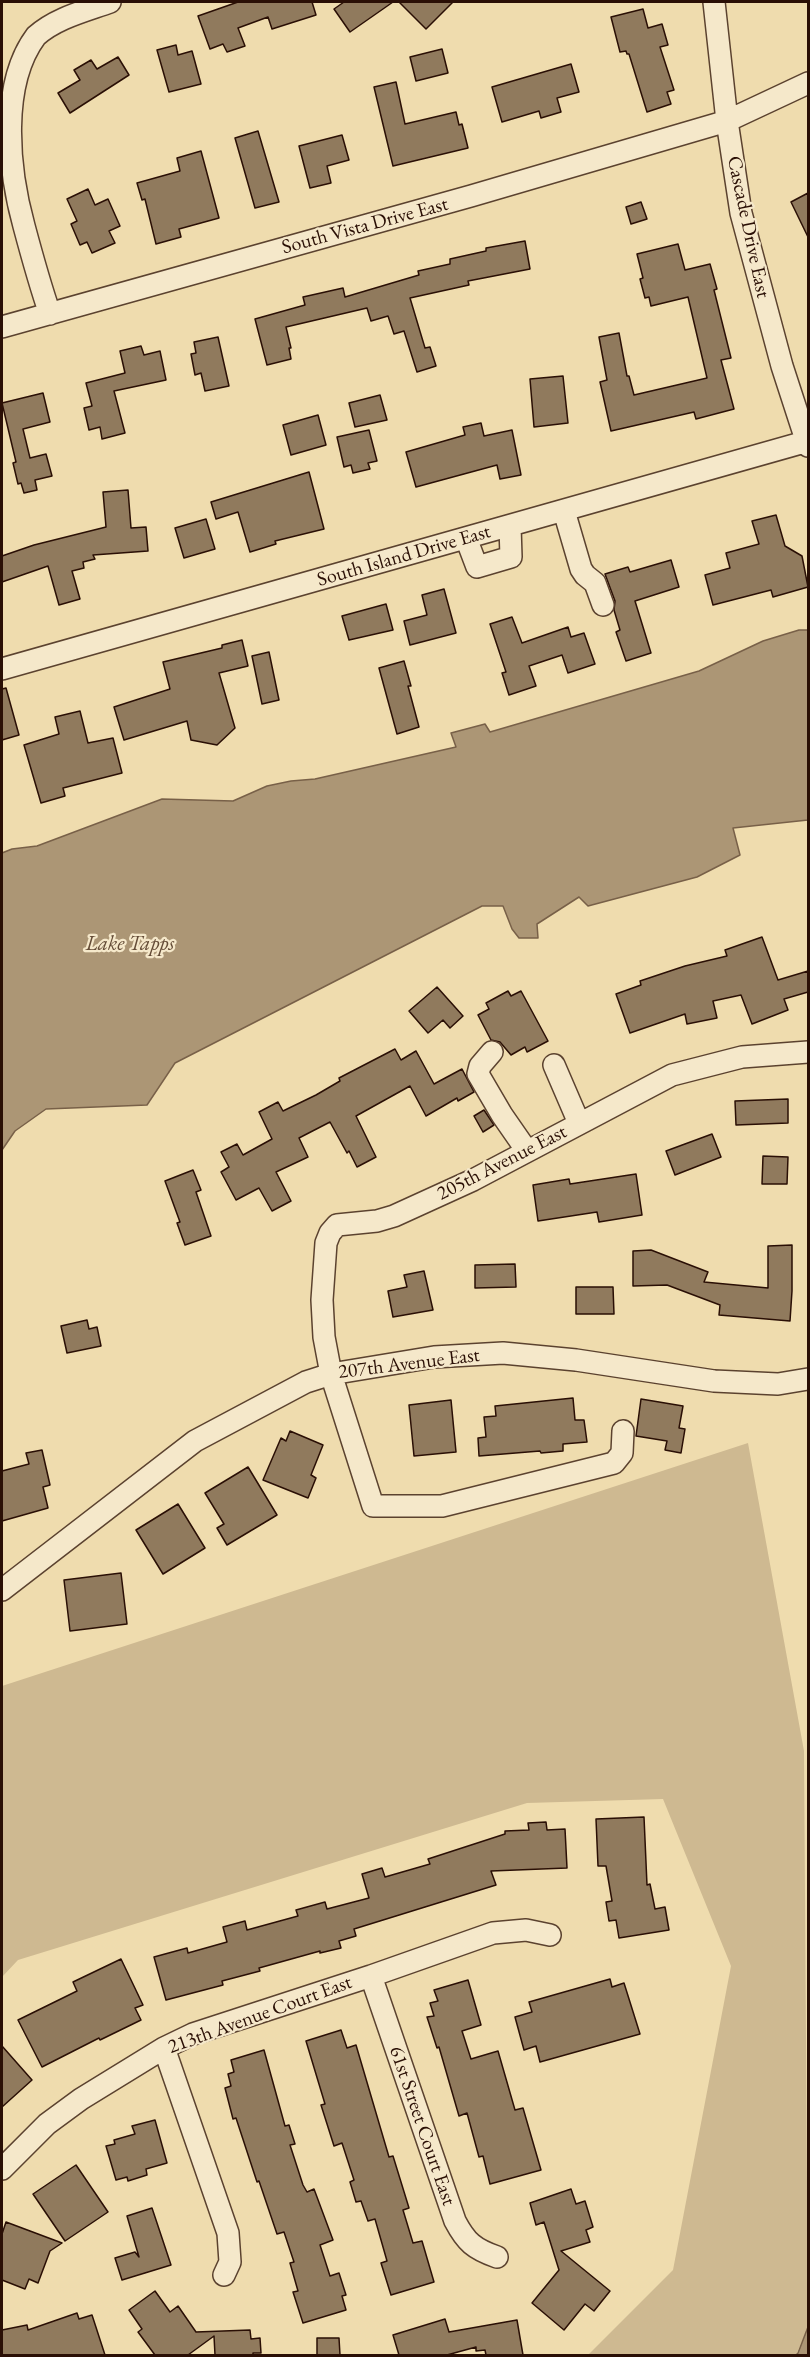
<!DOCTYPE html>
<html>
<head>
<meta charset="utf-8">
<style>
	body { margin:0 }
	#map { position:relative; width:810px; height:2357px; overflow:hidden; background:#efdcae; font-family:"EB Garamond",serif }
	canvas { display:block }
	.frame { position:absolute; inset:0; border:3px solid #2a0f05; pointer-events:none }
</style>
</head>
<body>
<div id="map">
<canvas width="810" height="2357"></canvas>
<div class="frame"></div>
</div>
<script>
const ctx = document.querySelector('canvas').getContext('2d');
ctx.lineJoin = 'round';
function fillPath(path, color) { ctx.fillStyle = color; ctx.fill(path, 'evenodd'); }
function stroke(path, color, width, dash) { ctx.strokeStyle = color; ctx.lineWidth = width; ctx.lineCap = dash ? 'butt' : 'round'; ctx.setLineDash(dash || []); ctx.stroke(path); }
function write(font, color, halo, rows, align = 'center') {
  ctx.font = font + ' "EB Garamond",serif'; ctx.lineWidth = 4.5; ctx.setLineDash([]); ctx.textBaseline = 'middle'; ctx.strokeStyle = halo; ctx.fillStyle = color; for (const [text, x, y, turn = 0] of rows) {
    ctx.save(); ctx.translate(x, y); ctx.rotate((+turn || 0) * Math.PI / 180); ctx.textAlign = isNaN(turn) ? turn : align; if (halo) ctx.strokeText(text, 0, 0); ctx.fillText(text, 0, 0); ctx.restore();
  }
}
fillPath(new Path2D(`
	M748,1443L804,1751L808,2327L796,2355H588L673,2270L731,1966L663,1799L527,1803L18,1960L2,1977V1686Z`), '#ceb991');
const water = new Path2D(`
	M799,630H808V820L733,828L740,855L697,877L588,906L579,897L537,924L538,938H519L512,929L503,906H482L175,1063L147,1105L46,1109L15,1131L2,1150V853L12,849L37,846L162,799L233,801L267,786L291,781L315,779L456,747L451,733L485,724L490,732L699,671L763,641Z
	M808,2327V2355H796L798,2353Z`);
fillPath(water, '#ac9675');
stroke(water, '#786048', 1.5);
const building = new Path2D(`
	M238,2H312L316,15L272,29L268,17L238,28L245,46L227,52L223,44L210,49L198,16Z
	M344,2H393L350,32L334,9Z
	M399,2H453L426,29Z
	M643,9L648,28L662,24L668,45L660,47L674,90L667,92L671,104L647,112L629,54H627L626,51L620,52L611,17Z
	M176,45L178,55L192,51L201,84L169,92L157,50Z
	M442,49L448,73L416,81L410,57Z
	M118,57L129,75L70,113L58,93L80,80L74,70L91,60L97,69Z
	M571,64L579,92L557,98L561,112L541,118L539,111L502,122L492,87Z
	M396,82L405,124L456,112L459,125L462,124L468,148L393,166L374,87Z
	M258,131L279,202L255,208L235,138Z
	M342,135L349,160L327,166L331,183L310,188L299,146Z
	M201,151L219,218L179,229L181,237L156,244L145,199L142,200L137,183L180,171L177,158Z
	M88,189L95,205L108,199L120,226L109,231L115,243L92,253L87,242L80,245L71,224L77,221L67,199Z
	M808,193V237L791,202Z
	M641,202L647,219L631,224L626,207Z
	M525,241L530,269L468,281L469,285L410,298L425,348L430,347L436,366L417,372L404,331L394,334L388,316L371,321L367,308L286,327L291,348H289L291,359L267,365L255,319L305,305L303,297L343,288L345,297L419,275L418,271L450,264V259L486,251V248Z
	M678,244L685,270L710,264L717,289L714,290L731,358L721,360L734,409L696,419L694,412L611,431L600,382L607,380L599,337L619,333L627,376H629L634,395L707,378L688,297L651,306L649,297L645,298L640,279L643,278L637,254Z
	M218,337L229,386L205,391L201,373L195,375L191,354L196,353L194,342Z
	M141,346L144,355L160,351L166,380L114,391L125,433L102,439L100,427L89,430L84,408L92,406L86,383L125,373L120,351Z
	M563,376L568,423L534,427L530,379Z
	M43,393L50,422L23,429L30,458L46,454L52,476L35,480L37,490L24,493L21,483L18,484L13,463L16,462L2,403Z
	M380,395L387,420L355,427L349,403Z
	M318,415L326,445L291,455L283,425Z
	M481,423L484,436L512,430L521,475L500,479L497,465L416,487L406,452L465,435L463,427Z
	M369,430L377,461L368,463L370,469L353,473L351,465L344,467L337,437Z
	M309,472L324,529L275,541L276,544L250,552L238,512L216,519L211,502Z
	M128,490L131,528L146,527L148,551L93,555L95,559L83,562L84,568L72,571L80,599L59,605L48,566L2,582V556L34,545L106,527L103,492Z
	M776,515L785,546L802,556L808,587L773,597L771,590L713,605L705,575L730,568L726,553L759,544L752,521Z
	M206,519L215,549L184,558L175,528Z
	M671,560L679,587L635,601L651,653L626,661L616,632L620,630L614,610L615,601L605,574L628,567L630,572Z
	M444,589L456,633L410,645L404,621L427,615L422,595Z
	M386,604L393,630L349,640L342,616Z
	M512,617L522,643L568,627L571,637L584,633L595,664L568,673L562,655L529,666L536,686L509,695L502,673L506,672L490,624Z
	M242,640L248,666L219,673L235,728L217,745L191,740L187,721L124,740L114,707L170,689L163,662L222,648V645Z
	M269,652L279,700L262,704L252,656Z
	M404,661L411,686H408L419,727L397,734L379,668Z
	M6,688L19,735L2,740V689Z
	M80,711L88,743L113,738L122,773L63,788L65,796L41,803L24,745L59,734L55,717Z
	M762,937L778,980L808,971V992L784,999L788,1010L752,1024L741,995L713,1001L717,1018L687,1024L685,1014L630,1033L616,994L641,985L640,981L685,966L727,956L725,950Z
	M437,987L463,1016L450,1028L443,1020L428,1033L409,1011Z
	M508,991L511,996L521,991L548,1041L527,1052L525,1047L511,1055L500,1042L491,1040L478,1015L489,1009L486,1003Z
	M395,1049L401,1060L416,1051L434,1084L462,1069L474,1092L458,1101L457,1098L426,1116L410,1086L356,1116L376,1157L357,1167L349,1151L347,1153L330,1122L299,1138L308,1157L276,1172L291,1201L272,1211L259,1188L236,1200L221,1172L229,1167L221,1152L237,1144L243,1155L272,1139L259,1112L278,1102L283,1111L316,1095L340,1081L339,1078Z
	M788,1099V1123L736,1125L735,1101Z
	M484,1110L494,1125L483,1132L474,1116Z
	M712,1134L721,1157L675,1175L666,1151Z
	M763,1156L788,1157L787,1184H762Z
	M193,1170L201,1190L196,1192L211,1236L185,1245L177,1223L180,1222L165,1181Z
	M636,1174L642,1215L599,1222L597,1212L538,1221L533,1185L569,1179L570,1184Z
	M792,1245V1291L790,1321L719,1315L720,1305L667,1285L633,1286V1251L651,1250L708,1272L704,1282L768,1288V1246Z
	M515,1264L516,1287L475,1288V1265Z
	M424,1271L433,1310L393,1317L388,1291L407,1287L404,1275Z
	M576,1287H613L614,1314H576Z
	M87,1320L89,1329L97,1327L101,1346L67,1353L61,1326Z
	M573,1398L575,1420H584L587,1442L563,1444V1451L541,1453L540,1451L479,1456L478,1438L486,1437L484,1417L496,1416L495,1406Z
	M641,1399L683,1406L679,1428L685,1429L681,1453L665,1450L667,1441L636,1436Z
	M451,1400L456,1452L414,1456L409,1405Z
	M290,1431L323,1445L311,1475L316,1478L308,1498L263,1480L281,1438L286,1441Z
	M42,1450L50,1485L43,1487L48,1508L2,1521V1471L29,1464L26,1453Z
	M248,1467L277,1515L227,1545L217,1528L224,1524L205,1493Z
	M178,1504L205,1548L163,1574L136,1530Z
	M121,1573L127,1624L70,1631L64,1580Z
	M644,1817L647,1885L650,1884L655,1909L665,1907L669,1930L619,1938L616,1920L609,1921L606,1902L612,1901L606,1866H598L596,1819Z
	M546,1822L547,1830L565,1829L567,1868L491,1871L496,1885L354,1929L356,1936L339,1941L341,1948L320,1953V1951L259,1968L260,1971L222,1981L223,1985L166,2000L154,1957L187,1948L188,1953L227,1942L223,1927L245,1921L247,1930L298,1916L296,1910L325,1902L327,1909L369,1898L362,1874L382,1868L385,1877L430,1864L428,1859L505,1834V1831L529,1830L528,1823Z
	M121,1959L143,2005L135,2008L141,2020L100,2040L99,2038L42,2067L18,2020L77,1991L73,1982Z
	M610,1979L612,1987L624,1983L640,2034L540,2062L536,2046L524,2050L515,2017L532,2012L529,2002Z
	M468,1980L481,2025L462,2031L471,2059L498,2051L515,2110L523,2108L541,2170L490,2184L483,2156L479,2157L467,2113L459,2116L439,2047L437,2048L427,2017L434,2016L430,2003L438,2001L434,1990Z
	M341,2030L347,2048L356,2045L389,2157L393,2156L409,2208L403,2210L413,2243L422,2241L434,2282L391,2295L381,2263L387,2261L375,2219L368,2221L361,2201L356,2202L350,2182L354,2180L342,2143L334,2146L321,2105L325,2104L306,2041Z
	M2,2046L32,2080L2,2107Z
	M264,2050L285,2126L289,2125L295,2144L290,2145L303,2185L307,2192L314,2189L333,2240L320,2245L330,2276L339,2273L346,2295L342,2296L346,2310L303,2323L293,2292L298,2291L290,2263L294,2262L284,2232L277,2234L259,2181L257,2182L236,2118L233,2119L225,2088L231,2086L228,2074L234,2072L231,2060Z
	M155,2120L167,2163L146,2169L147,2175L128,2181L127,2177L116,2180L106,2146L115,2144L114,2140L135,2134L132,2126Z
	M76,2165L108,2212L65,2241L33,2194Z
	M571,2189L576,2204L585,2201L593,2227L586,2230L590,2242L561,2251L610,2291L594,2311L585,2304L564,2330L532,2303L559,2270L544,2222L536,2225L530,2203Z
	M152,2208L171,2265L122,2280L115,2258L135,2252L139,2257L127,2216Z
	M6,2222L62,2243L50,2251L38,2283L29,2279L25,2289L2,2280V2234Z
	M155,2291L170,2312L178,2306L196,2332L250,2330L251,2339L260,2338L261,2353H253V2355H215L214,2336L188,2355H155L138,2332L142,2329L129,2310Z
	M77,2313L79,2319L92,2315L105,2355H2V2330L27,2325L28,2330Z
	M445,2319L449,2332L517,2320L523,2355H486L485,2350L476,2351V2347L447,2355H399L393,2335Z
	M317,2338H339L340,2355H317Z`);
fillPath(building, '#907a5d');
stroke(building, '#2a0f05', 1.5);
const minor = new Path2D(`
	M714,2L727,121L741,213L782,366L808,446
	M50,314C40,285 32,256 24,226C8,168 0,84 36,36C56,18 85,11 110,2
	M2,327L471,196L727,121L808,83
	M564,511L581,569L585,575L595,583L603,605
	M466,538L477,567L511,557L510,526
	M2,669L808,441
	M492,1052L480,1066L478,1074L502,1115L527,1151
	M554,1065L579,1123
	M623,1431L622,1453L614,1463L442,1506H373L331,1374L324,1337L322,1300L326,1243L330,1233L337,1225L377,1221L394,1216L473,1180L672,1075L742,1057L808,1052
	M2,1590L195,1441L306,1382L331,1374L434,1357L503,1353L576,1360L714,1381L778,1384L808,1379
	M371,1976L455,2221C466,2242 474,2249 497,2257
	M164,2048L228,2233L230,2262L224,2275
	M2,2169L47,2124L81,2099L164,2048L193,2034L371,1976L493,1933L526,1930L550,1935`);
stroke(minor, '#5b422f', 24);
stroke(minor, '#f5e8ca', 21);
write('20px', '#2a0f05', '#f5e8ca', [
	["South Vista Drive East",365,226,-15],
	["Cascade Drive East",748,227,78],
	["South Island Drive East",404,556,-16],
	["205th Avenue East",502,1163,-27],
	["207th Avenue East",409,1364,-7],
	["213th Avenue Court East",260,2015,-20],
	["61st Street Court East",422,2126,71]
]);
write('italic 21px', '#644c37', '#f5e8ca', [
	["Lake Tapps",130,944]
]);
</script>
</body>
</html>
